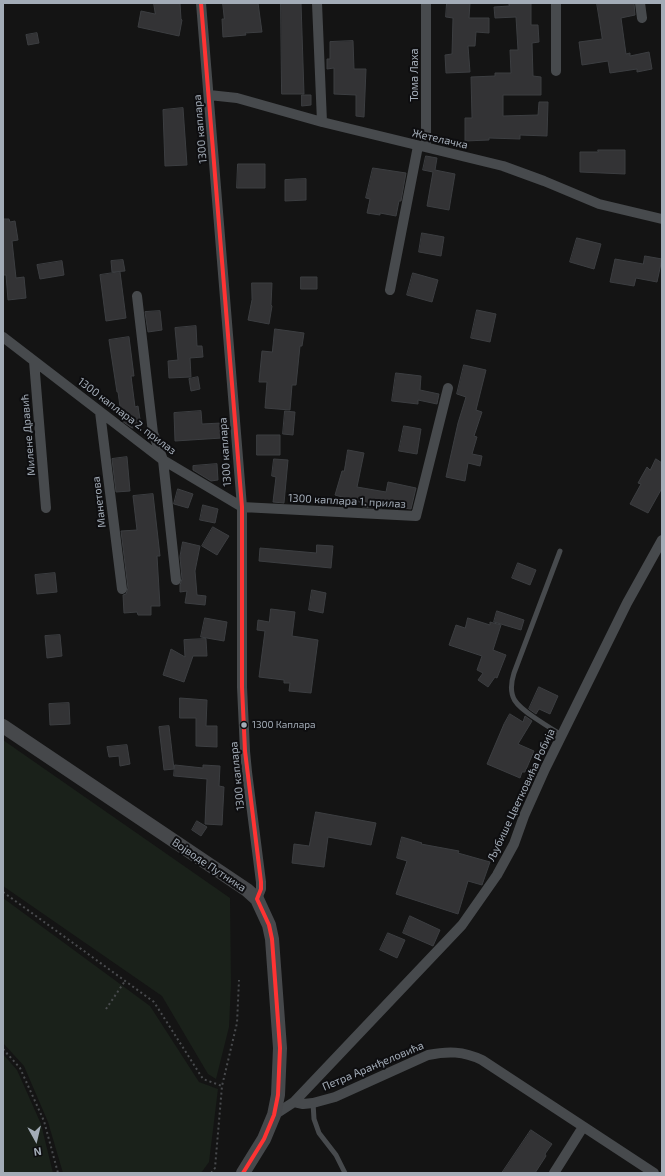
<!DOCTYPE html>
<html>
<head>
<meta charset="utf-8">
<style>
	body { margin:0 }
	#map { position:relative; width:665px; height:1176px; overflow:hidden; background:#141414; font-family:"Exo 2",sans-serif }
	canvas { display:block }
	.frame { position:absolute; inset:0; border:4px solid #a3acb7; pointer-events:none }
	.north { position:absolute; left:16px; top:1120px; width:40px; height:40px; -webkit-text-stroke:3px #0e0e10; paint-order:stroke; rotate:172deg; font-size:11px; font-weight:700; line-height:16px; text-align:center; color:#a3acb7 }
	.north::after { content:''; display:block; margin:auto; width:14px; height:18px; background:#a3acb7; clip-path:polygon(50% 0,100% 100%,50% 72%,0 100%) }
</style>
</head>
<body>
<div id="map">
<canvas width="665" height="1176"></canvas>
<div class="frame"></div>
<div class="north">N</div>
</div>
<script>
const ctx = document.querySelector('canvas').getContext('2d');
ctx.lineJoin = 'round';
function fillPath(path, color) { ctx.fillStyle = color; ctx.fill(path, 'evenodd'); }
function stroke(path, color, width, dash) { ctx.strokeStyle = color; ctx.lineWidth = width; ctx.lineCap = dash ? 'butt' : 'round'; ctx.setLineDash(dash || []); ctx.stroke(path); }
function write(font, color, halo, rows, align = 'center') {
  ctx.font = font + ' "Exo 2",sans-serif'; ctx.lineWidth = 4; ctx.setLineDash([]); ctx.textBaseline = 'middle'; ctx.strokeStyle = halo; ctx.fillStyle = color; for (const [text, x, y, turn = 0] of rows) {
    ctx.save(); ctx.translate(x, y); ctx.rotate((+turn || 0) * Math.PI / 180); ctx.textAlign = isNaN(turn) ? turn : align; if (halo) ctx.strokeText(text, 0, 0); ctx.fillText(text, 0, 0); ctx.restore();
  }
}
fillPath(new Path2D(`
	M3,740L230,898L231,984L229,1027L216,1079L208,1074L162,996L3,886Z
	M3,898L150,1006L199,1082L218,1089L209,1162L201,1173H63L48,1122L24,1066L3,1043Z
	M3,1054L17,1070L41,1124L53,1173H3Z`), '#1a211a');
const building = new Path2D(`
	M154,3H180L181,19L182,20L179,36L138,27L141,11L155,14Z
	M223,3H258L262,32L245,33L246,35L223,37L222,19H224Z
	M281,3H301L304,94H282Z
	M447,3H470L469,18H489V33L476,32L475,46H468L470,72L446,73L445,55L452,54L453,18L446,17Z
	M509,3H531V25H538L539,42L532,43L533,76L541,77V95H503V116L538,115L539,102H548L547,136L520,135V139L489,138V140L465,141V118H472L471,77L495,76V73H511L510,50H518L516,17L495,18L494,7L509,6Z
	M597,3H634L635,15L621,18L626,54L630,53V56L649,52L652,69L637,72V69L610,73L608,61L582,65L579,42L602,39Z
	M37,33L39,43L28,45L26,35Z
	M353,41L354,69H366L364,117L356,116V95L334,94V68L327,69V59H330V42Z
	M302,95H311V105L302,106Z
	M183,108L187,165L165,166L163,110Z
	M598,150H625V174L580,172V152H598Z
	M426,156L437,158L435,170L455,174L449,210L427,206L433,172L423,170Z
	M238,164H265V188H237Z
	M373,168L406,173L401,201H399L396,216L380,213V215L367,213L370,199L366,198Z
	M306,179V200L285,201V180Z
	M3,219H9L10,222L15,221L18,240L12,241L16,278L24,277L26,298L8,300L6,275H3Z
	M422,233L444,237L441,256L419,252Z
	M577,238L601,244L594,269L570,262Z
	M645,256L662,259L657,282L636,278L634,286L610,282L615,259L643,264Z
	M123,260L125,271L112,272L111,261Z
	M62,261L64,275L40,279L37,265Z
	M120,272L126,318L106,321L100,275Z
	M413,273L438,280L432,302L407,295Z
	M301,277H317V289H301Z
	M252,283H272L271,305L272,306L269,324L248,320L252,300Z
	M477,310L496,314L490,342L471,338Z
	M160,311L162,330L148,332L145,312Z
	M196,326L197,346H202L203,357L190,358L191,377L169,378L168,361L178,360L175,328Z
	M275,329L304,333L302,346H300L296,385H292L290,410L265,408L267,382H259L262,351L272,352Z
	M129,337L134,376H131L135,407L138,406L141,426L132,428L122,421L118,392H117L109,340Z
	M464,365L486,370L476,410L482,412L474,436L477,437L472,454L482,456L480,466L468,463L465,481L446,477L458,423L466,397L457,394Z
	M396,373L421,376L420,390L439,394L437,404L418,400V404L392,401Z
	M198,377L200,389L191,391L189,379Z
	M201,411L202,424L221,423L222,438L175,441L174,413Z
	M285,411L295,412L293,435L283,434Z
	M404,426L421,429L417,454L399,451Z
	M257,435H280V455H257Z
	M348,450L364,453L357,487L386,492L388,482L416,488L411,509L382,505V508L362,507L363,503L335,495L342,471H344Z
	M127,457L130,491L116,492L112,459Z
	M274,459L288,460L284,503L273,502L276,477L272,476Z
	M656,459L662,463V488L648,513L630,504L641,484L638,483L647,467L650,470Z
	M217,464L218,480L211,481L193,470V466Z
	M178,489L193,494L188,508L174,504Z
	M153,494L160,556H157L160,606H151V615H138L137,612L124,613L123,595L126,594L128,588L121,531L137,530L133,496Z
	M203,505L218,509L215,523L200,520Z
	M213,527L229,536L217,555L202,546Z
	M183,542L200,546L195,571L197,595L206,596L205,605L185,603L187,591L180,592V585L182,579L180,557Z
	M317,545L333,546L331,568L259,561L260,548L316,553Z
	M518,563L536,570L530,585L512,578Z
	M55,573L57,592L37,594L35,575Z
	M312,590L326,593L323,613L309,610Z
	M271,609L295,612L292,636L318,640L311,693L289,691L290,683H284V680L259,677L265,631L257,630L258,620L269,622Z
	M497,611L524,620L521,630L494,622Z
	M205,618L227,622L224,641L201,637Z
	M468,618L490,625V622L501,625L493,650L506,655L497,678L495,677L488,687L478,680L483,673L477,670L482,656L449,645L456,625L465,628Z
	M60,635L62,656L47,658L45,636Z
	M206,639L207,656H193L184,682L163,675L171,649L185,657L184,640Z
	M539,687L558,696L550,714L539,709L536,714L529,709Z
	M180,698L207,700L206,726H217V747L196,746V718H180Z
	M69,703L70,724L50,725L49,704Z
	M510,714L523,722L525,716L532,721L518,744L534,751L525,772H522L520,778L487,764L504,724Z
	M169,726L174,769L164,770L159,727Z
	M127,745L130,764L120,766L119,756L109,757L107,747Z
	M175,765L203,768V765L220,766L219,786L224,787L222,825L205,824L207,779L174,776Z
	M316,812L376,823L371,845L328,837L324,867L292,863L294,844L309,846Z
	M197,821L207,827L201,836L192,830Z
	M402,837L422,843L421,844L459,851L458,853L490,862L482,885L468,881L458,914L396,894L407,861L397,858Z
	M410,916L440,930L433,946L403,933Z
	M388,933L405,940L397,958L380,950Z
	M531,1130L552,1144L545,1154L546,1156L535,1173H502Z`);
fillPath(building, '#333335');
stroke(building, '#3c3e41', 1);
stroke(new Path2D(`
	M3,892L154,1002L203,1079L222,1086
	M106,1009L125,981
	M3,1049L20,1068L44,1121L58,1173
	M211,1173L215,1168L222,1086L237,1023L239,980`), '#494b4e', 2, [2, 3]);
stroke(new Path2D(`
	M560,551L514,673C506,698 517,706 535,718C544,724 553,730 562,735
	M313,1103L314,1119L319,1133L336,1155L345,1173`), '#474a4d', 5);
stroke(new Path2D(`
	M201,3L242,507V687L245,751L247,772L261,882V889L257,899
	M317,3L322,122
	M426,3V147
	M640,3L642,18
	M556,71V3
	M209,95L237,98L322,122L503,166L544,181L599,204L662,219
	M390,290L418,146
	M137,296L153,433L163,460L176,580
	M3,337L163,460L242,507L416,516L448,388
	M34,361L46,508
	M100,412L122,589
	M294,1102L303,1104L313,1103L335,1097L428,1055C448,1051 463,1051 482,1060L654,1173
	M274,1115L294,1102L462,925L497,875L514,844L524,816L545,769L627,603L662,540
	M554,1173L583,1127`), '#474a4d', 10);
stroke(new Path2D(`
	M3,726L247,890L257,899L269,925L272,939L280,1048L278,1095L274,1115L264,1139L243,1173`), '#46484b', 14);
stroke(new Path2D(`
	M201,3L242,507V687L245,751L261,882V889L257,899
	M243,1173L264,1139L274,1115L278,1095L280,1048L272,939L269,925L257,899`), '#f33', 4);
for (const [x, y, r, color] of [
	[244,725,3.5,"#a3acb7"]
]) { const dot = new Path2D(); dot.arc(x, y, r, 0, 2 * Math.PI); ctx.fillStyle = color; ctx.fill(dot); stroke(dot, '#0e0e10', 1.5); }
write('10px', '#a3acb7', '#0e0e10', [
	["1300 Каплара",252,725]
], 'left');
write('11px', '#a3acb7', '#0e0e10', [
	["Тома Лаха",414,75,-90],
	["1300 каплара",200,129,-95],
	["Жетелачка",440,139,13],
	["1300 каплара 2. прилаз",127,416,37],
	["Милене Дравић",28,435,-95],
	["1300 каплара",225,452,-94],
	["1300 каплара 1. прилаз",347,501,3],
	["Манетова",99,502,-97],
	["1300 каплара",237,776,-96],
	["Љубише Цветковића Робија",521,795,-65],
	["Војводе Путника",209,865,34],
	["Петра Аранђеловића",373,1066,-23]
]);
</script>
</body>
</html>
